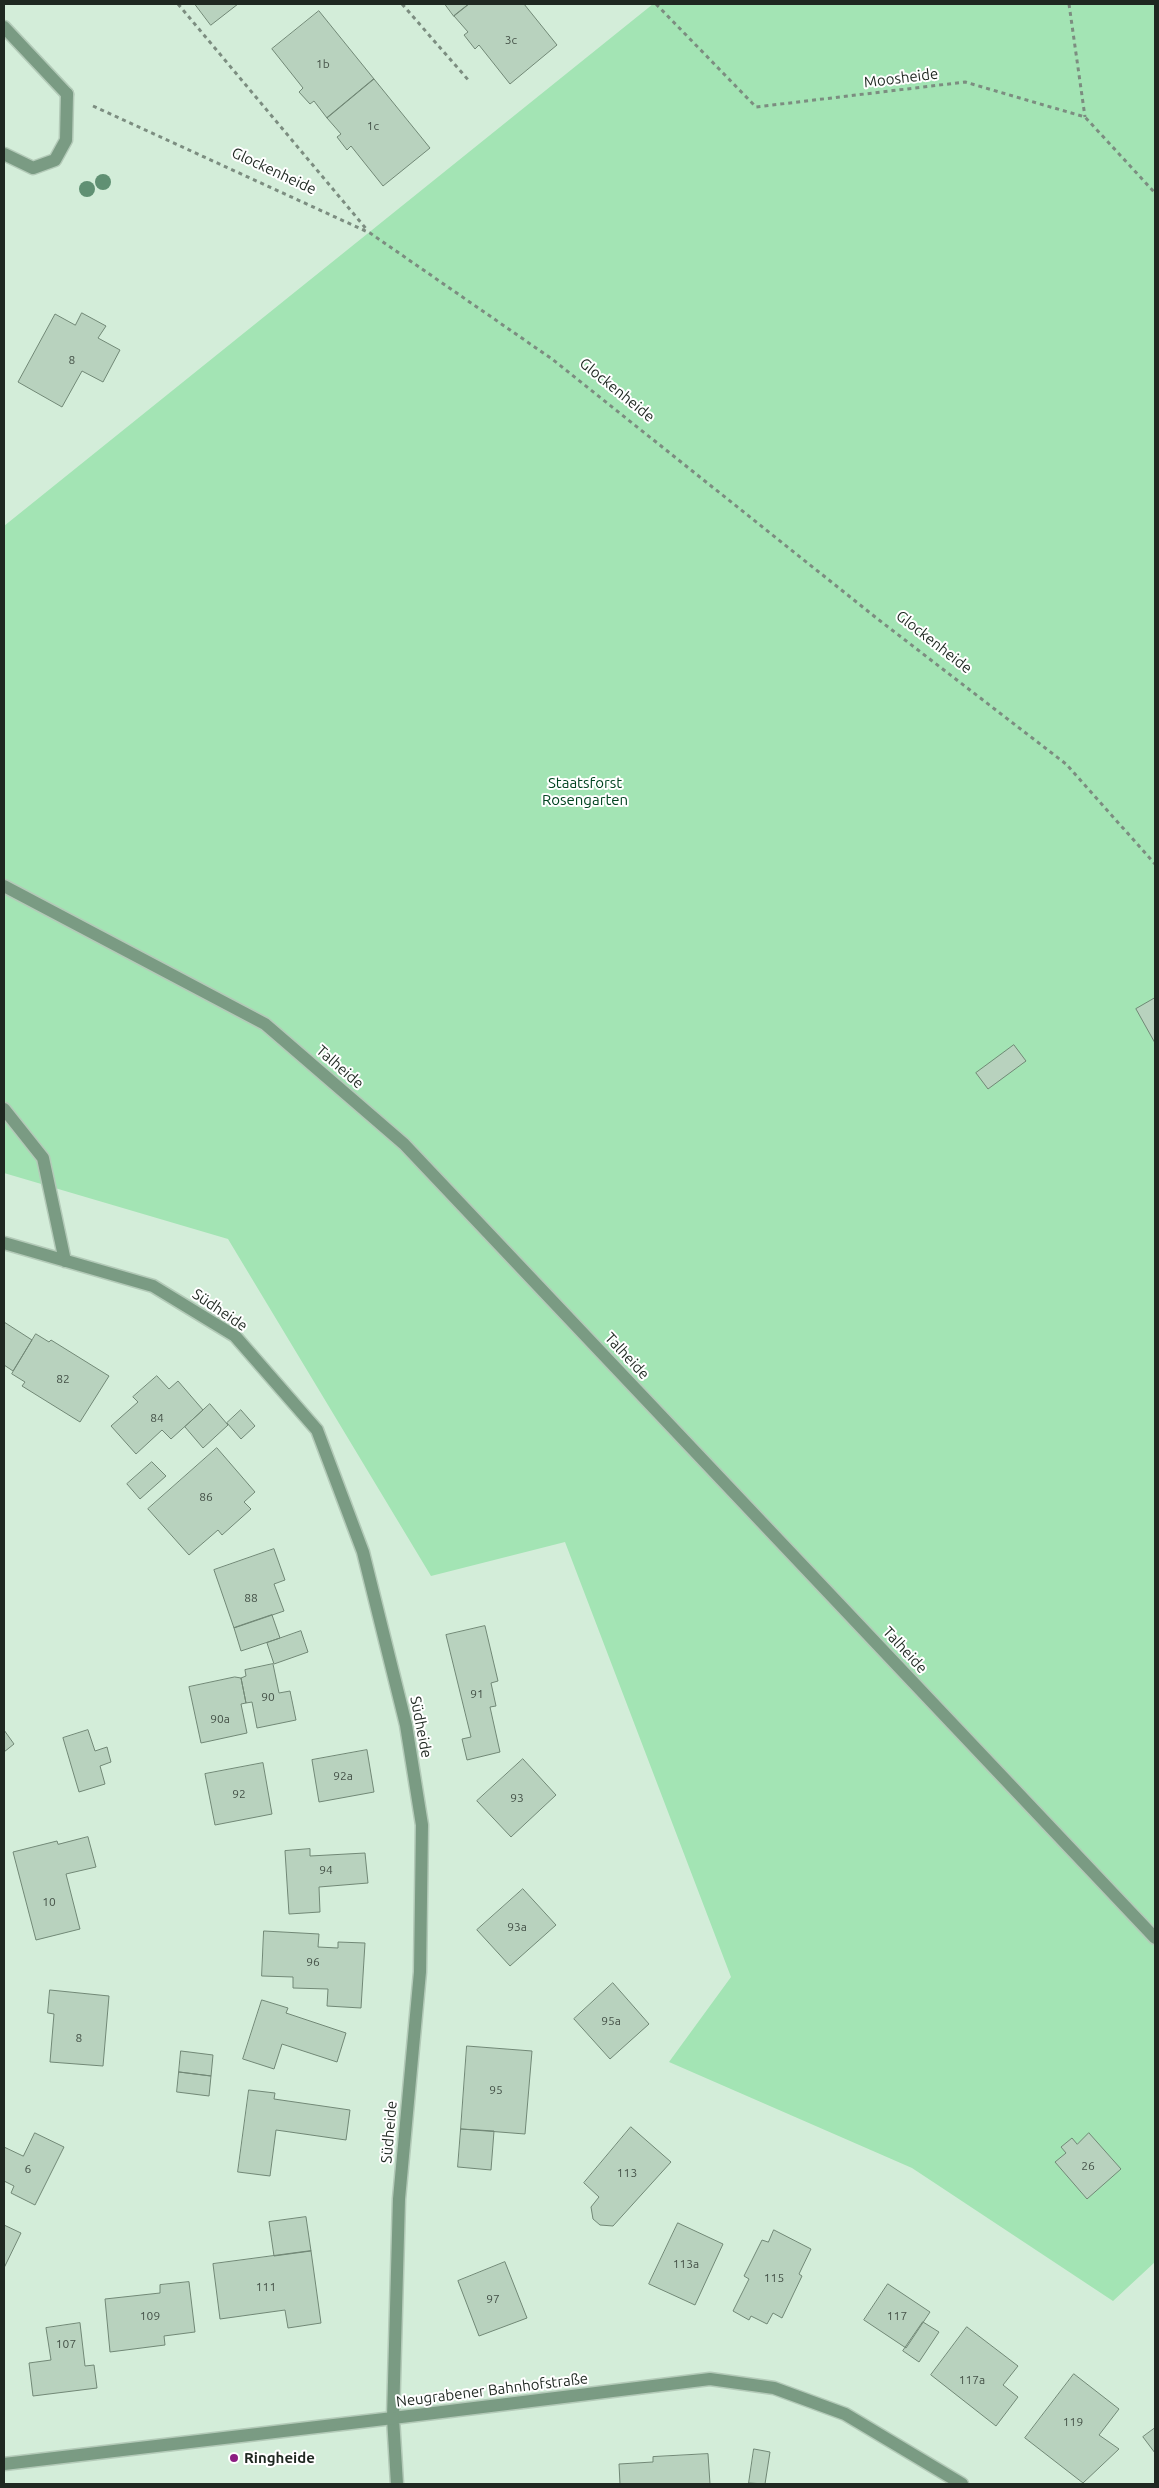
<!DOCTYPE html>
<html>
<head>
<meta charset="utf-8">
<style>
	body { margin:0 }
	#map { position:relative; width:1159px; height:2488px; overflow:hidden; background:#d3edd9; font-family:Ubuntu,sans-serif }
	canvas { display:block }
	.frame { position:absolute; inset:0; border:5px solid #1f2821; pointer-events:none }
</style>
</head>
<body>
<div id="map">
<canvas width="1159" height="2488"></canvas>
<div class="frame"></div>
</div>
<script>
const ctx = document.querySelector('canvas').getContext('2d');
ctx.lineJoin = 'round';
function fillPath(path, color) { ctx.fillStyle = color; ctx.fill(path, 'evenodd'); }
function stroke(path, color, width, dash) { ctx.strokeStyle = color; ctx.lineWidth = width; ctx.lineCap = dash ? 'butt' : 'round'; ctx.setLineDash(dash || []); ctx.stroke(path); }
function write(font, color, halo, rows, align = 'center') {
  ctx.font = font + ' Ubuntu,sans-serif'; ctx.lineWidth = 4; ctx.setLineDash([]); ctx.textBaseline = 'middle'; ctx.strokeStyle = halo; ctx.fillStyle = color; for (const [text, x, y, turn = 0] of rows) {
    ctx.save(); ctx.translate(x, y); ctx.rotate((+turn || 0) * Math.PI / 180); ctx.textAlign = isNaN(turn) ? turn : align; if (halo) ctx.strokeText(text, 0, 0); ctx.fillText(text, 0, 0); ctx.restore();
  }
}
fillPath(new Path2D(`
	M653,4H1155V2262L1113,2301L912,2168L669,2062L731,1977L565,1542L431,1576L228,1239L4,1173V526Z`), '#a3e4b4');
const building = new Path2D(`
	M195,4H238L211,25Z
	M445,4H469L454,16Z
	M469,4H524L557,45L510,84L479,45L475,49L464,35L468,32L454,16Z
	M319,11L374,79L327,118L314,101L310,104L299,92L303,88L272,49Z
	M374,79L430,148L383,186L351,146L347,150L337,137L341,134L327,118Z
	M82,313L106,326L98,338L120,350L103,382L82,371L62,407L18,382L55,314L75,325Z
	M1155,998V1043L1136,1009Z
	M1014,1045L1026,1061L988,1089L976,1073Z
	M4,1322L32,1340L13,1371L4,1365Z
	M36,1334L49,1342L51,1340L109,1376L80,1422L22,1386L25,1382L12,1374Z
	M157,1376L169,1389L178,1381L203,1410L171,1439L162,1430L136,1454L111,1426L138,1402L133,1397Z
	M210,1404L228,1425L203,1448L185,1427Z
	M241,1410L255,1426L241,1439L227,1423Z
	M217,1448L255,1492L244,1502L251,1509L222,1535L218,1530L189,1555L148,1509Z
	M152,1462L166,1476L140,1499L127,1484Z
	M274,1549L285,1580L274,1584L284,1611L234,1628L214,1570Z
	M272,1615L280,1638L241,1651L234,1628Z
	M485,1626L498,1681L491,1683L496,1706L490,1707L500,1752L467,1760L462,1739L471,1737L446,1635Z
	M301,1631L308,1652L274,1664L267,1643Z
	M273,1664L279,1693L290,1691L296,1720L257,1728L252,1702L246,1703L241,1678L246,1676L245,1670Z
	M235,1677L241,1678L246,1703L241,1704L247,1733L201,1743L189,1687Z
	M4,1730L14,1744L4,1752Z
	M88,1730L95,1751L107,1747L111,1762L100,1766L105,1784L79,1792L63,1738Z
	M367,1750L374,1792L319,1802L312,1760Z
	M523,1759L556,1795L511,1837L477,1801Z
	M263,1763L272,1814L215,1825L205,1774Z
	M88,1837L96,1867L66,1874L80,1929L36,1940L13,1852L57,1841L58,1844Z
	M310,1849V1856L365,1853L368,1883L319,1887L320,1912L289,1914L285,1851Z
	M523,1889L556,1925L510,1966L477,1930Z
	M264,1931L319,1934L318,1947L338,1948V1942L365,1943L361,2008L327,2006L328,1989L293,1988V1977L262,1976Z
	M613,1983L649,2024L610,2059L574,2019Z
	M50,1990L109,1996L103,2066L50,2062L54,2014L48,2013Z
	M262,2000L288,2008L286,2013L346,2033L337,2062L282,2044L274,2069L243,2059Z
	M467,2046L532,2051L525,2134L461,2129Z
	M181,2051L213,2055L211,2076L179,2072Z
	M179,2072L211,2076L209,2096L177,2092Z
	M249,2090L275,2093L274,2099L350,2110L346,2140L276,2130L270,2176L238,2172Z
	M631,2127L671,2162L613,2226L600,2225L593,2219L591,2207L599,2197L584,2183Z
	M461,2129L494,2131L491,2170L458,2167Z
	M35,2133L64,2147L35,2205L11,2193L14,2186L4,2181V2147L23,2156Z
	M1089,2133L1121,2169L1087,2199L1055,2162L1066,2153L1061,2147L1072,2138L1077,2144Z
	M306,2217L311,2251L274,2256L269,2222Z
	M678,2223L723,2244L695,2305L649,2284Z
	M4,2225L21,2233L4,2268Z
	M774,2230L811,2249L799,2274L802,2276L782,2318L773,2313L767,2324L751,2316L749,2320L733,2311L749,2279L744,2276L762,2240L768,2242Z
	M311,2251L321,2323L288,2328L285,2310L220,2319L213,2264Z
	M505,2262L527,2318L479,2336L458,2281Z
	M189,2282L195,2332L164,2336L165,2345L110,2352L105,2299L160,2293V2285Z
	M888,2284L930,2312L906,2348L864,2320Z
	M923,2322L939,2332L919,2362L903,2351Z
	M80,2323L85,2366L94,2365L97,2388L33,2396L29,2363L51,2360L46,2328Z
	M967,2327L1018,2366L1003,2385L1018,2397L996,2426L931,2375Z
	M1074,2374L1119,2409L1099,2435L1119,2449L1083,2483L1025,2438Z
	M1155,2428V2453L1143,2437Z
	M754,2449L770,2452L765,2484L749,2483Z
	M708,2454L710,2484H620L619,2464L653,2462V2457Z`);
fillPath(building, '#b8d2be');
stroke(building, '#718876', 1);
const service = new Path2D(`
	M4,154L33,168L55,160L66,140L67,94`);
const minor = new Path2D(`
	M4,27L67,94
	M4,886L265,1024L404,1144L1155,1938
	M4,1109L43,1158L65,1261
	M4,1243L153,1286L235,1336L317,1430L363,1552L406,1725L422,1825L420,1972L399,2199L393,2418L397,2484
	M393,2418L710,2379L774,2388L845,2414L962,2484`);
const tertiary = new Path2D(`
	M4,2464L393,2418`);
stroke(service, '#b3cab8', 15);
stroke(minor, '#b3cab8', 15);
stroke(tertiary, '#b3cab8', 15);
stroke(new Path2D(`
	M178,4L368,231
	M402,4L470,82
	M656,4L756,107L965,82L1085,117L1155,193
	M1069,4L1085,117
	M93,106L370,233L552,359L879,620L1066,764L1155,864`), '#7c8d80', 3, [4, 4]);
stroke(service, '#7a9b83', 12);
stroke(minor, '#7a9b83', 12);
stroke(tertiary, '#7a9b83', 12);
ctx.fillStyle = '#609073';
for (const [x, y] of [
	[103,182],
	[87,189]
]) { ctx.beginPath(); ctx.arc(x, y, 8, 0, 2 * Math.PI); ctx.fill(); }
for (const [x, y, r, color] of [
	[234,2458,5,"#8c1e82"]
]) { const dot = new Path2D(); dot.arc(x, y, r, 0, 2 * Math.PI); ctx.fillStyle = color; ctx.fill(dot); stroke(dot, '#fff', 2); }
write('12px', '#455248', null, [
	["3c",511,40],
	["1b",323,64],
	["1c",373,126],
	["8",72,360],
	["82",63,1379],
	["84",157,1418],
	["86",206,1497],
	["88",251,1598],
	["91",477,1694],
	["90",268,1697],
	["90a",220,1719],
	["92a",343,1776],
	["92",239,1794],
	["93",517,1798],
	["94",326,1870],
	["10",49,1902],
	["93a",517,1927],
	["96",313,1962],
	["95a",611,2021],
	["8",79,2038],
	["95",496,2090],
	["26",1088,2166],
	["6",28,2169],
	["113",627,2173],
	["113a",686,2264],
	["115",774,2278],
	["111",266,2287],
	["97",493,2299],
	["109",150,2316],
	["117",897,2316],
	["107",66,2344],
	["117a",972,2380],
	["119",1073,2422]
]);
write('15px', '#1f2821', '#fff', [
	["Moosheide",901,78,-7],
	["Glockenheide",274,171,25],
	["Glockenheide",617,390,39],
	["Glockenheide",934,642,38],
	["Talheide",340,1067,41],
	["Südheide",220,1310,34],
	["Talheide",627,1356,47],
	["Talheide",905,1650,47],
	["Südheide",421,1727,79],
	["Südheide",389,2132,-85],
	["Neugrabener Bahnhofstraße",492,2390,-7]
]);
write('15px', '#014420', '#fff', [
	["Staatsforst",585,783],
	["Rosengarten",585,800]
]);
write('bold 15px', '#1f2821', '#fff', [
	["Ringheide",244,2458]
], 'left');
</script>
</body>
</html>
